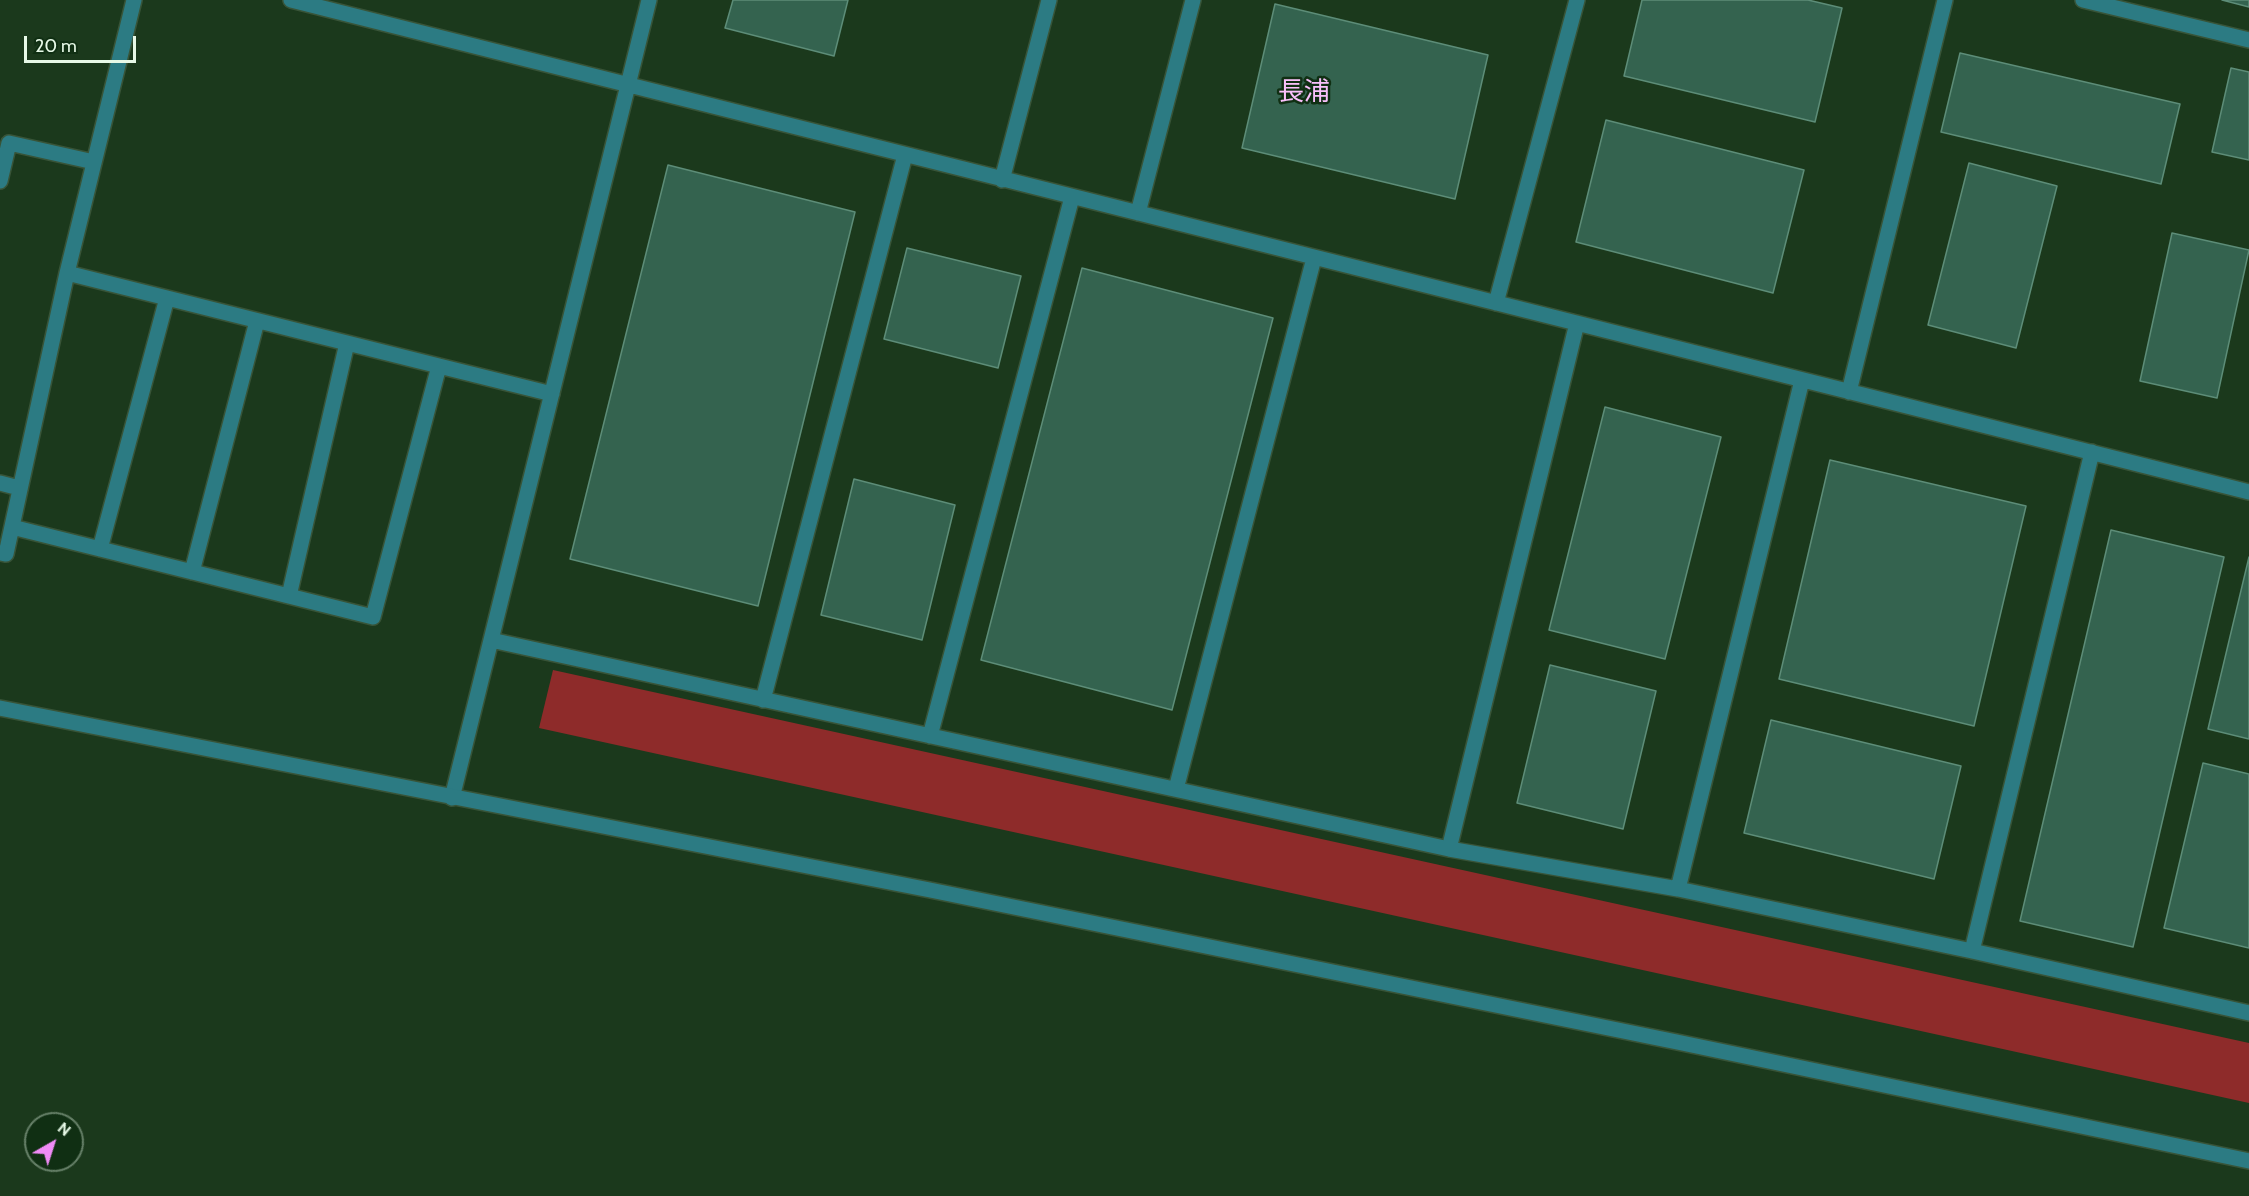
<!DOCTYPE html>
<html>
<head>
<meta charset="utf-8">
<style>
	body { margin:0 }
	#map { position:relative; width:2249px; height:1196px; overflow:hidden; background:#1b391c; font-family:Cabin,sans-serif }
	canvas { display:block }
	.north { position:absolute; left:24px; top:1112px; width:60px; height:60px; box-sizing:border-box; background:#102f13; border:2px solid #668068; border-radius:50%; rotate:39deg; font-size:16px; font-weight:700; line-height:24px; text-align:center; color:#e7f9e7 }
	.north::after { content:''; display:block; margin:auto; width:21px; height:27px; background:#f08bf6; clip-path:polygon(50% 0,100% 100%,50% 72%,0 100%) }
	.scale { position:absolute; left:24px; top:36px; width:112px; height:27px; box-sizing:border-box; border:3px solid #e7f9e7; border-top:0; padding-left:8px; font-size:18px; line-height:21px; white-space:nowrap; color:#e7f9e7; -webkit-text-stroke:4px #102f13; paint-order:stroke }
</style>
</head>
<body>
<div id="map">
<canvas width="2249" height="1196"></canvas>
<div class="north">N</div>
<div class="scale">20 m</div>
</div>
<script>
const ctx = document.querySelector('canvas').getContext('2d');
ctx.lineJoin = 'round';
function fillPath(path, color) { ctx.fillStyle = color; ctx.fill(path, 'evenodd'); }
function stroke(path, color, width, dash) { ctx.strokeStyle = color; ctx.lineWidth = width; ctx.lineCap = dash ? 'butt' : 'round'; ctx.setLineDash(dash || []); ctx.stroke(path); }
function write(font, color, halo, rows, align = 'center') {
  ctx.font = font + ' Cabin,"Noto Sans JP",sans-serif'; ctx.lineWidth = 5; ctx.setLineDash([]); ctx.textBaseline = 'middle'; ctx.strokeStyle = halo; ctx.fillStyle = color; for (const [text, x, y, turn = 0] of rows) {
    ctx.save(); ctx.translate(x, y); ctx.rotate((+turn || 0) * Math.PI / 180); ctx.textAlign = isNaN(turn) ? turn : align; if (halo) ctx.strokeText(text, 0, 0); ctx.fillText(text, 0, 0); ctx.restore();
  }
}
fillPath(new Path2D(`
	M553,670L2249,1043V1103L539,728Z`), '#8e2b2a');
const building = new Path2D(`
	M733,0H848L834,56L725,28Z
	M1642,0H1808L1842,8L1815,122L1624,76Z
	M2222,0H2249V7Z
	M1275,4L1488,55L1455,199L1242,148Z
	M1960,53L2180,104L2161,184L1941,132Z
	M2231,68L2249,72V160L2212,152Z
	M1606,120L1804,170L1773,293L1576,242Z
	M1969,163L2057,186L2016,348L1928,325Z
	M668,165L855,212L758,606L570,559Z
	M2172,233L2249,250L2217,398L2140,381Z
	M907,248L1021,276L998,368L884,339Z
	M1082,268L1273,318L1172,710L981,660Z
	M1605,407L1721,437L1665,659L1549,630Z
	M1830,460L2026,506L1974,726L1779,679Z
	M854,479L955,505L922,640L821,615Z
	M2111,530L2224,557L2133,947L2020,921Z
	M2249,557V739L2208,729Z
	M1550,665L1656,691L1623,829L1517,803Z
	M1771,720L1961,766L1934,879L1744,833Z
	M2203,763L2249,774V948L2164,928Z`);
fillPath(building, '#34634f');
stroke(building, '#5d8d78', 1.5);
const service = new Path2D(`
	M291,0L2249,492
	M2083,0L2249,40
	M1002,180L1049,0
	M0,181L9,143L94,162
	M1138,213L1193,0
	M67,273L439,366
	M1496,303L1577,0
	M1849,392L1945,0
	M0,483L19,488
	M12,527L373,617L439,366L552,394
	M100,549L167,298
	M0,553L6,554L67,273L134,0
	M192,572L257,321
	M289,596L347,343
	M491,640L649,0
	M763,700L905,155
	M930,736L1072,197
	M1176,789L1314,258
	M452,798L491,640L1449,849L1678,889L1972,951L2249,1013
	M1449,849L1577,323
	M1678,889L1802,380
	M1972,951L2092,452`);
const tertiary = new Path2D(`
	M0,708L930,890L1677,1042L2249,1161`);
stroke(service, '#385438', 18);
stroke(tertiary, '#385438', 18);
stroke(service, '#2c7b83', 15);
stroke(tertiary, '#2c7b83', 15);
write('26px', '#fac1fc', '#102f13', [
	["長浦",1304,92]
]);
</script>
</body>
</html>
